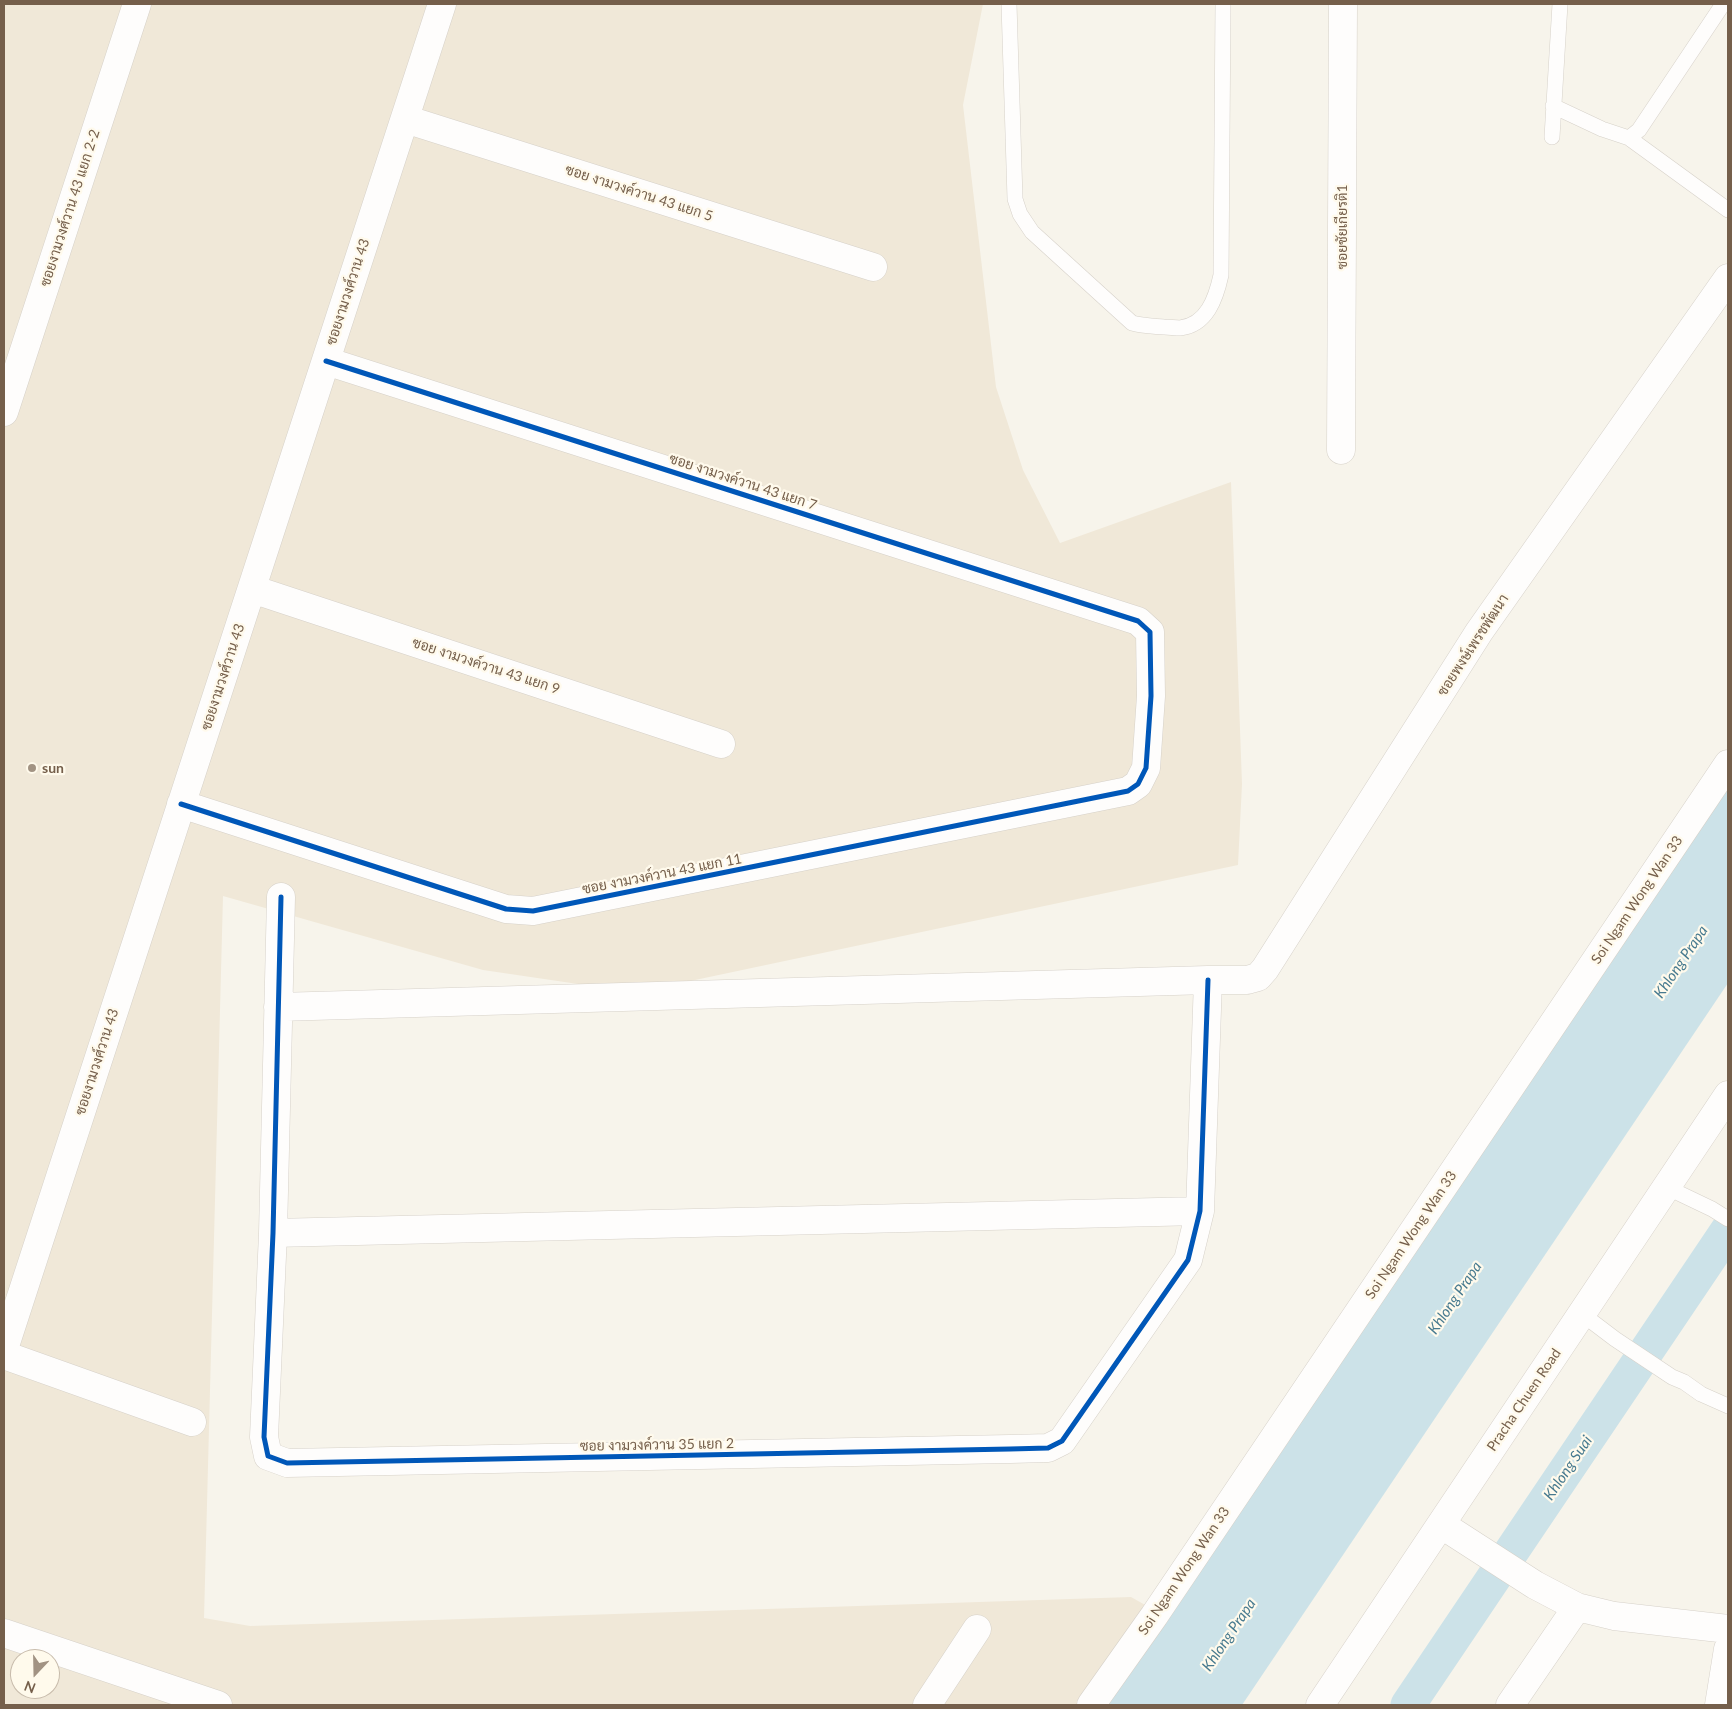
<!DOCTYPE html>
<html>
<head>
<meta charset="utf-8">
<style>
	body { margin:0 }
	#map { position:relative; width:1732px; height:1709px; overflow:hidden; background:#f7f4eb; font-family:Lato,sans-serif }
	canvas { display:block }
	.frame { position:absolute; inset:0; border:5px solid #755f4b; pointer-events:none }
	.north { position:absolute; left:10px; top:1649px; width:50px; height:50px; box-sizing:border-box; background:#fffaec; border:1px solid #c8bcac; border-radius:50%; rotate:201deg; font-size:14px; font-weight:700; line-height:20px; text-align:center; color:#755f4b }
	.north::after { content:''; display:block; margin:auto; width:18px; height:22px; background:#a29383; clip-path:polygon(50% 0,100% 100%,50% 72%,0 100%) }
</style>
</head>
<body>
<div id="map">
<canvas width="1732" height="1709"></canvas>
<div class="frame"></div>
<div class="north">N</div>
</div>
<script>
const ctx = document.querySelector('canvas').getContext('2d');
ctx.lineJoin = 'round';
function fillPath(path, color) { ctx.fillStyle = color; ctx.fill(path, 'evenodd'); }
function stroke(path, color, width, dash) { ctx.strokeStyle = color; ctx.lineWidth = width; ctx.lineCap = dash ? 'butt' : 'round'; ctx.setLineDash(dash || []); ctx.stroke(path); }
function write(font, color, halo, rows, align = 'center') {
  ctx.font = font + ' Lato,Sarabun,sans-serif'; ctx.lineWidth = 4.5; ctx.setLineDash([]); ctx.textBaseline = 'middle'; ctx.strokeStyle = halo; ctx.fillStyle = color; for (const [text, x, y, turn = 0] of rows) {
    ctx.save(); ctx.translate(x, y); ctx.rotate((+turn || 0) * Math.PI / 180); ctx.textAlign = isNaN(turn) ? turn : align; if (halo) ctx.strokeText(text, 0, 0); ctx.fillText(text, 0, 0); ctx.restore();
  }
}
fillPath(new Path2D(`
	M4,4H983L963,105L996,387L1023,470L1060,543L1231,482L1242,784L1238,865L662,987L612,989L483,970L223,896L204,1618L250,1626L1131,1597L1163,1615L1101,1705H4ZM20,1659H50V1689H20Z`), '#f0e8d8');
fillPath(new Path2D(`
	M1728,776V983L1242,1705H1101Z`), '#cce2e8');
stroke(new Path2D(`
	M1408,1705L1728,1230`), '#cce2e8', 35);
const service = new Path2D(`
	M1009,4L1015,199L1020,214L1032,232L1132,323C1143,326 1153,326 1164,327C1169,327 1175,328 1180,328C1207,325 1216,298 1221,275L1223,4
	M1553,106L1602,129L1629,138L1639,130L1723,4
	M1552,137L1560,4
	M1629,138L1728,210
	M1666,1187L1712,1209L1728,1219
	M1582,1314L1615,1339L1672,1377L1684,1382L1701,1394L1728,1406`);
const minor = new Path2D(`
	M405,119L873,267
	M4,412L137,4
	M1341,450L1343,4
	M252,589L721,744
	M181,804L506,909L533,911L1128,791L1138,784L1146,768L1151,696L1150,632L1138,621L326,361
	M281,897L273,1233L264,1437L268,1456L287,1463L1010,1449L1048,1448L1062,1441L1188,1260L1200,1211L1208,980
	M278,1007L1208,980H1247L1258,977L1265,969L1479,632L1728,278
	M273,1233L1200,1211
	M4,1349L442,4
	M4,1355L192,1422
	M1442,1525L1535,1585L1577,1607L1614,1616L1728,1629
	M4,1633L218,1705
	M927,1705L977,1629
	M1091,1705L1154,1616L1728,764
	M1510,1705L1577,1607
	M1719,1705L1728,1649`);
const secondary = new Path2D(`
	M1320,1705L1728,1095`);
stroke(service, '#d6d1c9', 16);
stroke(minor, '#d6d1c9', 29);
stroke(secondary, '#d7d1c9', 29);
stroke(service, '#fefdfc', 15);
stroke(minor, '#fefdfc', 28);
stroke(secondary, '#fefdfc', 28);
stroke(new Path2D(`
	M181,804L506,909L533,911L1128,791L1138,784L1146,768L1151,696L1150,632L1138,621L326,361
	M281,897L273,1233L264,1437L268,1456L287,1463L1010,1449L1048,1448L1062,1441L1188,1260L1200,1211L1208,980`), '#0057b8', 5);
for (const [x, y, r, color] of [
	[32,768,5,"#a29383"]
]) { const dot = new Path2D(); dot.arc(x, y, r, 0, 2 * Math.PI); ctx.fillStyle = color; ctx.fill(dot); stroke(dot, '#fffaec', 2); }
write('14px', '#755f4b', '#fffaec', [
	["ซอย งามวงค์วาน 43 แยก 5",639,193,18],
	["ซอยงามวงศ์วาน 43 แยก 2-2",70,208,-72],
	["ซอยชัยเกียรติ1",1342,227,-90],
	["ซอยงามวงศ์วาน 43",348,292,-72],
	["ซอย งามวงค์วาน 43 แยก 7",743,482,18],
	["ซอยพงษ์เพรชพัฒนา",1473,645,-57],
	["ซอย งามวงค์วาน 43 แยก 9",486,666,18],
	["ซอยงามวงศ์วาน 43",223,677,-72],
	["ซอย งามวงค์วาน 43 แยก 11",662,874,-11],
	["Soi Ngam Wong Wan 33",1637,900,-56],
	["ซอยงามวงศ์วาน 43",97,1062,-72],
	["Soi Ngam Wong Wan 33",1411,1235,-56],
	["Pracha Chuen Road",1524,1400,-56],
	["ซอย งามวงค์วาน 35 แยก 2",657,1445,-1],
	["Soi Ngam Wong Wan 33",1184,1571,-56]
]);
write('bold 14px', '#755f4b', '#fffaec', [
	["sun",42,768]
], 'left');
write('italic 15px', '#477a8f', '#fffaec', [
	["Khlong Prapa",1681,962,-56],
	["Khlong Prapa",1455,1298,-56],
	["Khlong Suai",1568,1468,-56],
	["Khlong Prapa",1229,1635,-56]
]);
</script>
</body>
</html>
